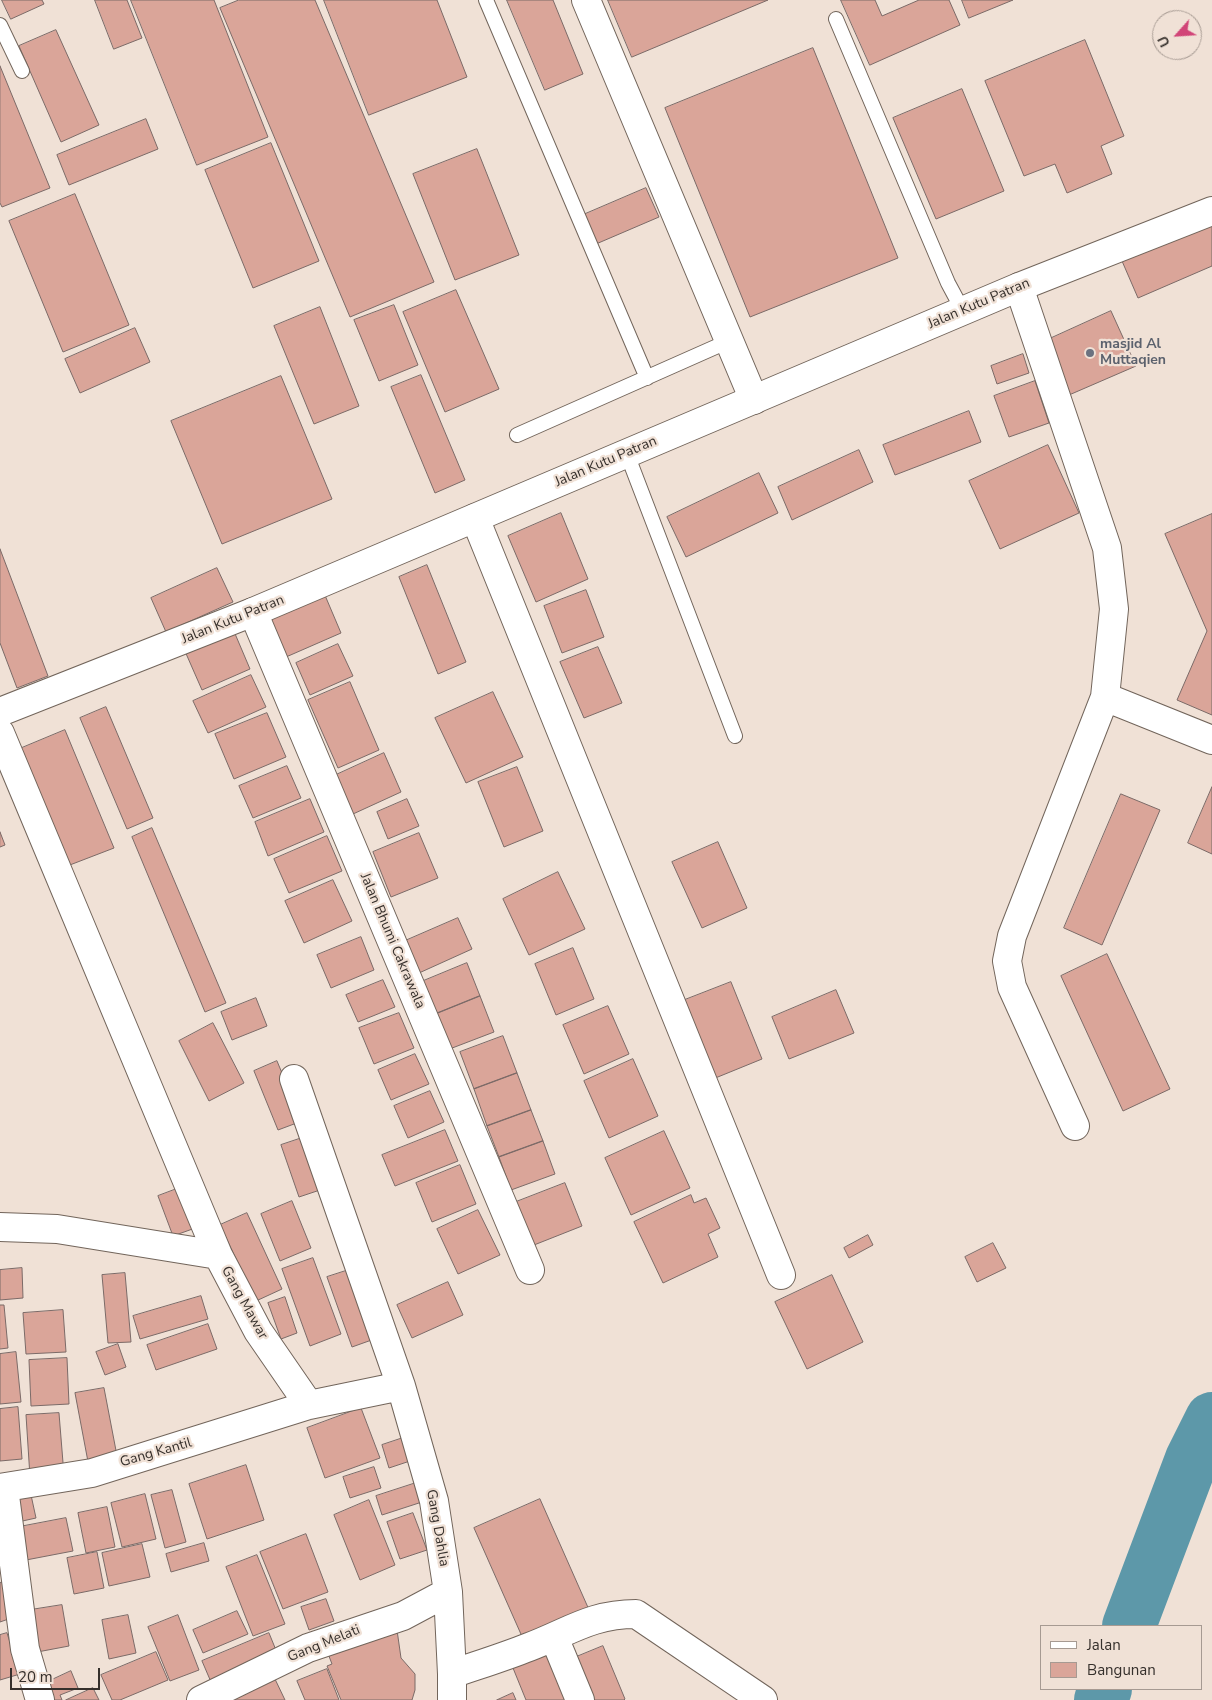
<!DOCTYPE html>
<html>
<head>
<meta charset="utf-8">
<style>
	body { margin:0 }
	#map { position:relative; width:1212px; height:1700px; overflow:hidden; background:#f0e1d6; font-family:"Nunito Sans",sans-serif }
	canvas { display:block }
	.legend { position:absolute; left:1040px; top:1625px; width:162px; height:65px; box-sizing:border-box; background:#f0e1d6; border:1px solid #a69a92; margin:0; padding:6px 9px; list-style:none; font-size:15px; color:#36302c }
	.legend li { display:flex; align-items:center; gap:10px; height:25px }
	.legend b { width:25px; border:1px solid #a69a92 }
	.north { position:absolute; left:1152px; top:10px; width:50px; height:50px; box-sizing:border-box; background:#f0e1d6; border:1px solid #a69a92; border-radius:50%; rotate:244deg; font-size:14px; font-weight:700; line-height:20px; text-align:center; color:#36302c }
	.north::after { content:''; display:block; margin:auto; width:18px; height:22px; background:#d14578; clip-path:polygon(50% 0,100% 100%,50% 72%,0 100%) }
	.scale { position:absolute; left:10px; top:1668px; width:90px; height:22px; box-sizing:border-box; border:2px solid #36302c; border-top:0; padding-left:6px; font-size:15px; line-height:18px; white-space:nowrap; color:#36302c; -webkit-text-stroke:4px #f0e1d6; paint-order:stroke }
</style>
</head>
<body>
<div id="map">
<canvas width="1212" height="1700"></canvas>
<ul class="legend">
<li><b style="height:6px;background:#fff"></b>Jalan</li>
<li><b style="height:14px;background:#daa599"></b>Bangunan</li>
</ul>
<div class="north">U</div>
<div class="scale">20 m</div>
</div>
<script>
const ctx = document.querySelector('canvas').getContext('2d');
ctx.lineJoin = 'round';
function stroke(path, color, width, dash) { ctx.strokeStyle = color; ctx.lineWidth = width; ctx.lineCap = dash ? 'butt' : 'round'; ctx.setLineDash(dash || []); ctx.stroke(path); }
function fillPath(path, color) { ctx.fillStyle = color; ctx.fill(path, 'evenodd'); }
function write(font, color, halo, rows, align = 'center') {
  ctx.font = font + ' "Nunito Sans",sans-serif'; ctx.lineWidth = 4.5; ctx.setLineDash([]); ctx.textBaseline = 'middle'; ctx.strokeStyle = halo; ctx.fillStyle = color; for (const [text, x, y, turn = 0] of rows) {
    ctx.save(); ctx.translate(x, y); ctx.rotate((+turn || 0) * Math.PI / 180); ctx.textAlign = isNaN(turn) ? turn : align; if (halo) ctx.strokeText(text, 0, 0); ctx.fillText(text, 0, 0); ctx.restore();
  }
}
stroke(new Path2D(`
	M1129,1626L1192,1459L1212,1419
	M1101,1700L1105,1689`), '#5d98a9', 54);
const building = new Path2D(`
	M2,0H42L44,4L11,19Z
	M95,0H127L142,38L114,49Z
	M131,0H214L268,137L197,165Z
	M239,0H315L434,282L350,317L220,8Z
	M324,0H437L467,77L369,115Z
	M507,0H553L583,74L545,90Z
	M608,0H768L632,57Z
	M841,0H875L882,16L919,0H949L960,25L870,65Z
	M962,0H1013L969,18Z
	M56,30L99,125L61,142L19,46Z
	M1085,40L1124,136L1101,146L1112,174L1067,193L1055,164L1024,176L985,81Z
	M813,48L898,258L750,317L665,108Z
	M0,66L50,188L2,207L0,203Z
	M962,89L1004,191L936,219L893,118Z
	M146,119L158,149L69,185L57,155Z
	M271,143L319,261L253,288L205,170Z
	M477,149L519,255L455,280L413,174Z
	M646,188L659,217L596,244L583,215Z
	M75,194L129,325L63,352L9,221Z
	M1212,223V266L1138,298L1122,261Z
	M456,290L499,389L445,412L403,312Z
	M394,305L418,365L379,381L354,320Z
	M320,307L359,406L314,424L274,326Z
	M1111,311L1136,366L1069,395L1045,341Z
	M135,328L150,362L80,393L65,359Z
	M1023,354L1029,373L997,384L991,366Z
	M421,375L465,480L435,493L391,387Z
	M281,376L332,499L222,544L171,421Z
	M1035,381L1049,423L1009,437L994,396Z
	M969,411L981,442L895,475L883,445Z
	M1048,445L1079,513L1000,549L969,481Z
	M859,450L873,482L792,520L778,487Z
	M759,473L778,513L686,557L667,517Z
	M561,513L588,579L536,602L508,536Z
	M1212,514V715L1177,700L1207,631L1165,534Z
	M0,549L48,676L17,688L0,643Z
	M427,565L466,662L438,674L399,577Z
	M217,568L233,602L166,632L151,598Z
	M586,590L604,637L562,653L544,606Z
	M324,593L341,633L286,657L269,616Z
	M233,629L250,669L202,690L184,649Z
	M338,644L353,676L310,695L296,663Z
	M598,647L622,703L584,718L560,662Z
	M251,675L266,707L208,733L193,701Z
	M350,682L379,750L338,768L308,700Z
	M493,692L523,757L466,783L435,718Z
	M106,707L153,818L127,829L80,718Z
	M267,713L286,757L234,779L215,734Z
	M65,730L114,848L62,868L17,750Z
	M384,753L401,792L353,814L336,775Z
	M287,766L301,798L253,818L239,786Z
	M517,767L543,831L504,847L478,782Z
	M1212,787V854L1188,843Z
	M1121,794L1160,810L1102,945L1064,928Z
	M310,799L324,832L268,856L255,822Z
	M407,799L419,826L388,839L377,812Z
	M152,828L226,1003L205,1012L132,837Z
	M0,832L5,845L0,847Z
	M419,833L438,878L391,897L373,852Z
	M327,836L342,871L289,893L274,859Z
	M718,842L747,908L702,928L672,862Z
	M558,872L585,929L529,955L503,899Z
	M333,880L352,921L304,943L285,901Z
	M458,918L472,949L419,973L405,941Z
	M361,937L374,970L331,988L317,955Z
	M573,948L594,999L556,1015L535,964Z
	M1107,954L1170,1089L1123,1111L1061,976Z
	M467,963L480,996L433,1015L421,982Z
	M383,980L395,1007L358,1022L346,995Z
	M731,982L762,1059L708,1081L677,1003Z
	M836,990L854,1033L789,1059L772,1017Z
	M480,996L494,1032L447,1050L433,1015Z
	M256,998L267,1026L232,1040L221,1012Z
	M608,1006L629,1054L584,1074L563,1025Z
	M399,1013L414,1048L374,1064L359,1028Z
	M213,1023L244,1083L209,1101L179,1041Z
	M503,1036L517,1073L474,1089L460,1052Z
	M415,1054L429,1084L391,1100L378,1070Z
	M633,1059L658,1116L609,1138L584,1081Z
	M277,1061L302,1121L278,1130L254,1071Z
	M517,1073L531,1110L487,1126L474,1089Z
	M430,1091L444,1122L408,1138L394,1106Z
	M531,1110L543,1141L499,1157L487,1126Z
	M445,1130L458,1161L395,1186L382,1155Z
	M664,1131L690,1188L631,1215L605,1158Z
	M308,1136L326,1188L299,1197L281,1145Z
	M543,1141L555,1174L511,1190L499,1157Z
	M460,1165L476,1204L432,1222L416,1183Z
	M565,1183L582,1226L534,1245L516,1202Z
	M182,1187L198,1227L173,1236L158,1196Z
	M691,1195L694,1203L706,1198L720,1228L708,1234L718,1257L663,1283L634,1222Z
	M292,1201L311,1248L280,1261L261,1214Z
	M478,1210L500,1255L458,1274L437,1229Z
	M247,1213L282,1289L256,1301L220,1225Z
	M868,1235L873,1245L849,1258L844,1248Z
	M993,1243L1006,1268L977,1282L965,1257Z
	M313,1258L341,1334L310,1346L282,1269Z
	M22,1268L23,1298L0,1300V1270Z
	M355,1268L380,1337L352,1347L327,1277Z
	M125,1273L131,1342L108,1343L102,1275Z
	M832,1275L863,1342L807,1369L775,1302Z
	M448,1282L463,1315L412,1338L397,1305Z
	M201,1296L208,1319L140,1339L133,1316Z
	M285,1297L297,1333L281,1339L268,1303Z
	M0,1305H4L8,1348L0,1349Z
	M63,1310L66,1352L26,1354L23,1313Z
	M208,1324L217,1349L156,1370L147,1345Z
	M118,1344L126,1367L105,1375L96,1352Z
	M16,1352L21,1402L0,1404V1354Z
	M67,1358L69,1404L31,1406L29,1360Z
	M104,1388L118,1461L89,1467L75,1393Z
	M18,1407L22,1459L0,1461V1409Z
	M361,1408L380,1458L325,1478L307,1428Z
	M59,1413L64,1475L30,1477L26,1415Z
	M406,1437L413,1460L389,1468L382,1445Z
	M246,1465L264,1520L207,1539L189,1484Z
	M374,1467L381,1488L350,1498L343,1477Z
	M416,1483L422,1502L382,1515L376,1496Z
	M172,1490L186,1542L165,1548L151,1495Z
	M145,1494L156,1539L122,1547L111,1503Z
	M31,1495L36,1518L18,1522L14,1500Z
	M540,1499L590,1612L524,1641L474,1528Z
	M369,1500L395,1565L360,1580L334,1515Z
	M107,1507L115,1547L86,1553L78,1513Z
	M413,1513L427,1550L400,1559L387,1522Z
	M66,1518L73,1551L26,1560L19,1527Z
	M306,1534L328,1592L283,1609L260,1552Z
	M204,1543L209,1561L171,1572L166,1554Z
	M142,1544L150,1577L109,1586L102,1553Z
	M97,1552L104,1588L74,1594L67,1558Z
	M257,1555L285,1624L253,1636L226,1567Z
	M6,1581L17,1616L0,1622V1583Z
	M326,1599L334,1621L309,1630L301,1607Z
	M62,1605L69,1646L32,1653L24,1611Z
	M237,1611L248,1634L203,1653L193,1630Z
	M128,1615L136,1653L109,1659L102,1620Z
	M178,1615L199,1670L170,1681L148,1627Z
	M397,1630L401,1658L415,1674V1690L412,1700H341L327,1666L332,1664L327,1651Z
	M7,1633L20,1674L0,1680V1635Z
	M269,1633L280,1660L214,1689L202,1661Z
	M603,1646L625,1699L624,1700H586L569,1660Z
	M156,1652L168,1680L120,1700H112L101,1675Z
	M550,1654L568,1700H526L513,1668Z
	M327,1669L339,1700H305L297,1681Z
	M71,1671L78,1688L60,1695L62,1700H48L41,1685Z
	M274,1677L285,1700H227Z
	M93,1688L99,1700H66Z
	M513,1693L516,1700H497Z`);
fillPath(building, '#daa599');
stroke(building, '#7b6a67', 1);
const lane = new Path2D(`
	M486,0L647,378
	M836,19L948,283L963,311
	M0,25L22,71
	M517,435L729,341
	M627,454L735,736`);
const street = new Path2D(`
	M586,0L754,400
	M1019,287L1107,548L1114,609L1105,697L1012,936L1007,961L1012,987L1075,1126
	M475,518L781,1275
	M253,612L530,1270
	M1105,697L1212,740
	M0,733L218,1255
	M294,1079L401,1386L434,1501L448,1592L452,1674
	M0,1227L57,1229L218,1255L258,1331L309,1405L401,1386
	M0,1488L92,1473L309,1405
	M4,1488L25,1649L40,1700
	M554,1637L580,1700
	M201,1700L308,1648L403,1616L448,1592
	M452,1700V1674C478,1665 504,1657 529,1647C569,1632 591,1614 636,1614L763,1700`);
const secondary = new Path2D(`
	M0,712L253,612L1019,287L1212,211`);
stroke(lane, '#72655b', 16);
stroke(street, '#72655b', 30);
stroke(secondary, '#72655b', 30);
stroke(lane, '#fff', 14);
stroke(street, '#fff', 28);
stroke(secondary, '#fff', 28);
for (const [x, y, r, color] of [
	[1090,353,5,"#6b7280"]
]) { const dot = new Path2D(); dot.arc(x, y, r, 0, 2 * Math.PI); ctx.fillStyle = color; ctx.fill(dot); stroke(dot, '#f0e1d6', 2); }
write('14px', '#36302c', '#f0e1d6', [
	["Jalan Kutu Patran",979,304,-23],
	["Jalan Kutu Patran",606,462,-23],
	["Jalan Kutu Patran",233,620,-22],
	["Jalan Bhumi Cakrawala",392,941,67],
	["Gang Mawar",244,1303,61],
	["Gang Kantil",156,1453,-16],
	["Gang Dahlia",437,1528,80],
	["Gang Melati",324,1644,-22]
]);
write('bold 14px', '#5b616d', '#f0e1d6', [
	["masjid Al",1100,345],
	["Muttaqien",1100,361]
], 'left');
</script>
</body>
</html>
